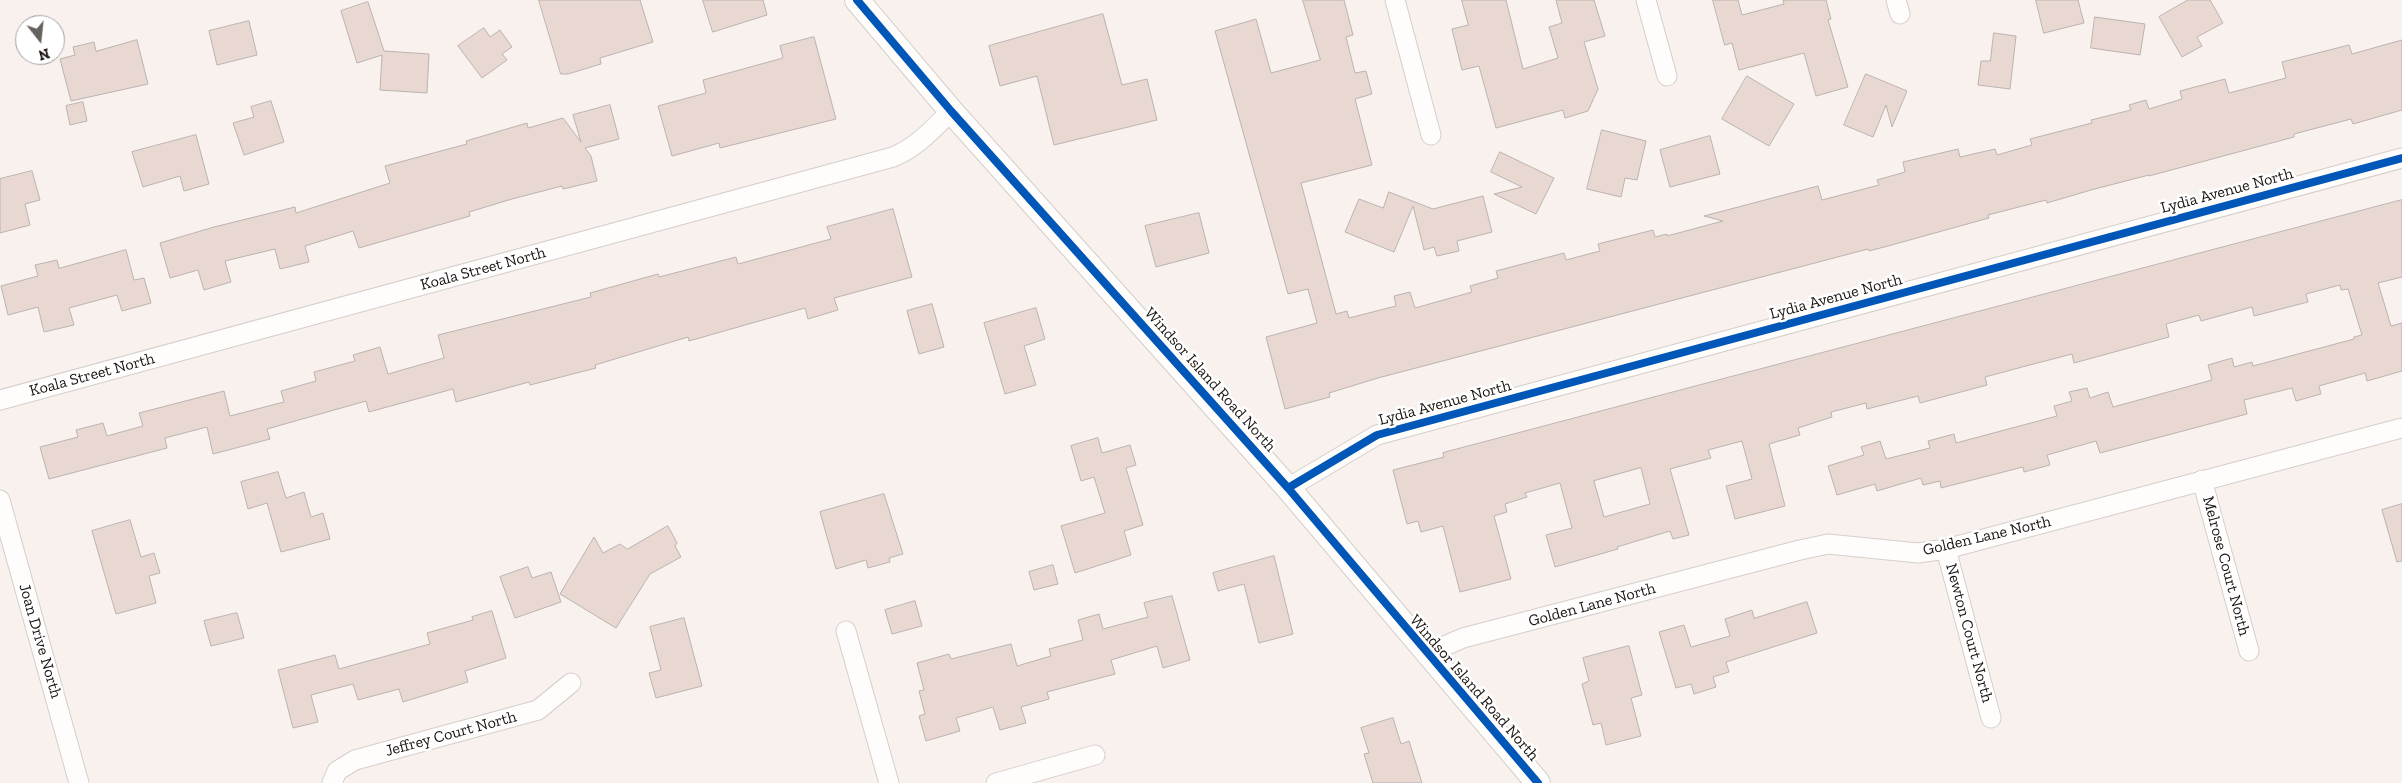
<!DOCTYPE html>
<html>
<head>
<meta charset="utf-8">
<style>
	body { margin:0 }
	#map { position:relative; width:2402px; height:783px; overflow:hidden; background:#f9f1ee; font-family:"Zilla Slab",serif }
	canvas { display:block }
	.north { position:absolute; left:15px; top:15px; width:50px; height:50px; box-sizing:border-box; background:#fff; border:1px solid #a3a19f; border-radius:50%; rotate:164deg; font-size:14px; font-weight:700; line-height:20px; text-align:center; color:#191310 }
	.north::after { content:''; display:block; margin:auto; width:18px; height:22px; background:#67615e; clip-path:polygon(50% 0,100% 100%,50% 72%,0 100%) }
</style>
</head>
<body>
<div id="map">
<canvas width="2402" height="783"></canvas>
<div class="north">N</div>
</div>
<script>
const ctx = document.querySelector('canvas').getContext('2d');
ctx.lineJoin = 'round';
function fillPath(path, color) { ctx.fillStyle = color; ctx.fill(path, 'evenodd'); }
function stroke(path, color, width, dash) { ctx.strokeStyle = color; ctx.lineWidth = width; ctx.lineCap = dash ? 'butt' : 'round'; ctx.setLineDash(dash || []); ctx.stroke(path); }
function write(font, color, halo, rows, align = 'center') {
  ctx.font = font + ' "Zilla Slab",serif'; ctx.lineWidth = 5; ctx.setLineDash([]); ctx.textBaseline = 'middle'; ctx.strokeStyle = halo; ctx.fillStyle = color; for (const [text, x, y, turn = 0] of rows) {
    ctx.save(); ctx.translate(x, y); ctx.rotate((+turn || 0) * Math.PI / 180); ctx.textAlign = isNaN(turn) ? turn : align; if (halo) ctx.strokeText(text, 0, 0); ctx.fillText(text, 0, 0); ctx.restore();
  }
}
const building = new Path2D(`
	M539,0H640L653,42L600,58L601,64L568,74H561Z
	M703,0H763L767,15L713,32Z
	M1303,0H1344L1353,35L1346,37L1355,73L1366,71L1372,94L1355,99L1372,165L1301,183L1336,314L1347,311L1349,318L1396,306L1394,296L1410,292L1415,308L1472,292L1470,286L1498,278L1496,271L1564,253L1566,260L1600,251L1598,244L1653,230L1655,237L1667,234V236L1723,221L1704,216L1818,186L1822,200L1879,185L1877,180L1905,172L1903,162L1920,158L1958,149L1960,157L1995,149L1997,155L2032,145L2030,139L2092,123L2091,120L2131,110L2129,105L2146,100L2149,109L2182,99L2180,91L2225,79L2229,93L2286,78L2282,62L2349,45L2352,54L2402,40V110L2353,124L2351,119L2294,134V137L2149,176V175L2091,190L2047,203L2046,200L1988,215L1989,218L1888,246L1869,251L1868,249L1378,378L1329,393L1330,397L1285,409L1266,337L1317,323L1308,289L1288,294L1215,31L1256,19L1271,73L1320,60Z
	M1462,0H1506L1523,69L1558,58L1549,27L1562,23L1556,0H1594L1605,36L1584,42L1598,89L1588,111L1565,118L1563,110L1496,128L1479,66L1462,70L1452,29L1468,25Z
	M1713,0H1738L1742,15L1784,4L1783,0H1826L1831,19L1828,20L1848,87L1816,96L1804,53L1739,70L1732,43L1725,45Z
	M2036,0H2078L2084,23L2044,33Z
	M2188,0H2210L2223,23L2197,37L2202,46L2182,57L2159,17Z
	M368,2L384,51L429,54L427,93L380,90L382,55L357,63L341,11Z
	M1103,14L1122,85L1147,79L1157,120L1054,145L1037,76L1000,86L989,46Z
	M2095,17L2145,24L2140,55L2091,48Z
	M249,21L257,55L217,65L209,31Z
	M484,28L490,37L500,30L512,47L502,54L507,60L482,78L458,46Z
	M1994,33L2016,36L2010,89L1978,85L1981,61H1990Z
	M814,37L836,119L720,148L719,143L672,156L658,106L706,93L703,80L783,58L780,46Z
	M137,40L148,84L71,101L60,59L75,55L73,47L94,42L96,51Z
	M1866,74L1907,91L1892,127L1886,105L1873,137L1844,125Z
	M1747,76L1794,104L1769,146L1722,119Z
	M271,101L284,142L244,155L233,123L254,117L251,107Z
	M83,102L87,121L70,125L66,106Z
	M610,105L619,139L585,148L591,156L597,181L563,189L562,186L512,199L469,212L470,216L359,248L353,231L305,246L309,262L280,269L275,249L225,261L231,282L204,290L198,270L170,278L160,243L214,227L295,207L296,213L390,183L385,166L467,144L466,141L527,123L528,128L563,118L581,142L573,115Z
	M1602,130L1646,141L1637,180L1625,178L1621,197L1587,189Z
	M196,135L209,184L184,191L180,176L143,187L132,152Z
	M1710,136L1720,174L1670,187L1660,150Z
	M1500,152L1554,178L1536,214L1494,194L1522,187L1491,172Z
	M32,171L40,200L25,204L30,225L0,233V179Z
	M1389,192L1433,209L1483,196L1492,232L1457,241L1459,251L1437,256L1434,247L1424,250L1413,206L1394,252L1345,232L1359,199L1383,208Z
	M2402,200V277L2378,283L2391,326L2402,323V371L2367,381L2365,373L2319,386L2321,394L2296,401L2292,388L2244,400L2247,414L2100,453L2096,441L2047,455L2050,465L2024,472L2023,467L1941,488L1940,481L1923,485L1921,478L1877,491L1875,484L1837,495L1828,466L1864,455L1861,447L1880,441L1886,459L1930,448L1928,441L1954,434L1956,443L2057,416L2054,406L2072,401L2069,392L2087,388L2090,398L2108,392L2113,407L2212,380L2208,365L2232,358L2234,367L2252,362L2253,366L2354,339V337L2362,335L2348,289L2341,290L2340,285L2306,294L2308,302L2254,316L2252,307L2201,321L2199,315L2166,324L2169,337L2074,363L2072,354L2026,366L1985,377L1987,385L1920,403L1918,396L1867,409L1866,403L1831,412L1832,417L1798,428L1800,435L1769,444L1785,506L1735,519L1726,486L1752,479L1742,441L1708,450L1711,458L1670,469L1689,535L1673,539L1670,531L1617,547L1618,549L1555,567L1546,535L1572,528L1560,483L1525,493L1527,497L1505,504L1507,512L1494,516L1511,579L1460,592L1443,526L1421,532L1418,521L1407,524L1393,470L1444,457L1443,453ZM1641,468L1650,504L1604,517L1594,481Z
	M893,209L912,277L834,298L838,310L808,319L805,308L689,341L688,337L595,365L596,368L530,385L529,382L456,402L453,389L369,412L366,401L267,429L270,439L213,454L207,427L165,438L167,448L49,479L40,447L78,437L76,430L103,423L107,436L143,426L139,413L224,391L230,416L284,402L281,391L316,381L314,372L355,361L353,355L380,347L388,374L444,358L438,335L591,297L590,293L658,274L659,277L736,257L738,264L831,239L827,227Z
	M1199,213L1209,253L1156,267L1145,226Z
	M126,250L134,280L144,278L151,303L122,311L117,295L69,308L74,325L44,332L38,307L8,315L1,286L38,276L35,265L57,260L59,268Z
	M932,304L944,347L919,354L907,311Z
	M1036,308L1045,339L1024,346L1036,385L1005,394L984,323Z
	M1098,438L1102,453L1130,445L1136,465L1126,468L1143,525L1124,531L1131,555L1075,573L1061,526L1105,513L1094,477L1081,481L1071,446Z
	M278,472L286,498L304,492L311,517L323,513L330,539L281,552L267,503L248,509L241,482Z
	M884,494L903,554L889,558L890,562L868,568L866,560L836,569L820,512Z
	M2402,504V561L2397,562L2382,510Z
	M130,520L141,557L154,553L160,573L149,576L156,603L116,614L92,531Z
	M668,526L677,543L675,546L681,557L650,574L616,628L560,594L594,537L603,553L620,544L627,549Z
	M1274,556L1293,634L1259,643L1244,584L1218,591L1213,573Z
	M1053,565L1058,584L1034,590L1029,572Z
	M528,567L532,578L551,572L561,602L515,618L500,577Z
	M1172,596L1190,660L1163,668L1157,646L1111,660L1115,674L1047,692L1049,699L1021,707L1026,723L1000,730L993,707L956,718L960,731L926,741L919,716L925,714L919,691L924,690L917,663L949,654L951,659L1011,644L1017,666L1051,656L1049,649L1083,640L1078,620L1099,614L1103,629L1148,617L1144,603Z
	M915,601L922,626L892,634L885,610Z
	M1807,602L1817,633L1726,662L1729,672L1713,677L1716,687L1694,694L1691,684L1676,688L1659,632L1684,625L1691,647L1730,636L1725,619L1752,610L1754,618Z
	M492,611L506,658L465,671L468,682L403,702L399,689L358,700L353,684L311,695L318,722L293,728L278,670L335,655L339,669L430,644L427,633L473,620L472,617Z
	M237,613L244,638L211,646L204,621Z
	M684,618L702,686L656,698L649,673L661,670L650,627Z
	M1629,646L1642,695L1631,698L1641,736L1606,745L1601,723L1593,725L1582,684L1589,681L1583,658Z
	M1393,718L1401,744L1409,741L1422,783H1373L1364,754L1369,753L1361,728Z`);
fillPath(building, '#e9d7d1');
stroke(building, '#bab3b0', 1);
const minor = new Path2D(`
	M1395,0L1431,135
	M1646,0L1667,76
	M1896,0L1900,14
	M0,400L893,157C917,147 933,129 951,111
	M2202,480L2249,651
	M1288,488L1377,435L2402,158
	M0,500L79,783
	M1946,549L1991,718
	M846,631L889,783
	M1426,654L1463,638L1800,550L1828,544L1918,553L1946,549L2402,428
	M332,783L337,771L355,760L538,710L571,683
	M996,783L1095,755`);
const tertiary = new Path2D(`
	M857,0L951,111L1288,488L1538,783`);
stroke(minor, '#d5cecb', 21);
stroke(tertiary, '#d5cecb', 26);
stroke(minor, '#fefdfc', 19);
stroke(tertiary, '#fefdfc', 24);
stroke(new Path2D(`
	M857,0L951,111L1288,488L1538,783
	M1288,488L1377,435L2402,158`), '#0057b8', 8);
write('16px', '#191310', '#fff', [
	["Lydia Avenue North",2227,191,-15],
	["Koala Street North",483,269,-15],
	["Lydia Avenue North",1836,297,-15],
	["Koala Street North",92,375,-15],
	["Windsor Island Road North",1210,380,48],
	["Lydia Avenue North",1445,403,-15],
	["Golden Lane North",1987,536,-13],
	["Melrose Court North",2226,566,75],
	["Golden Lane North",1592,605,-15],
	["Newton Court North",1969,633,75],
	["Joan Drive North",40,641,74],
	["Windsor Island Road North",1474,688,49],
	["Jeffrey Court North",451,734,-15]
]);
</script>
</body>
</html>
